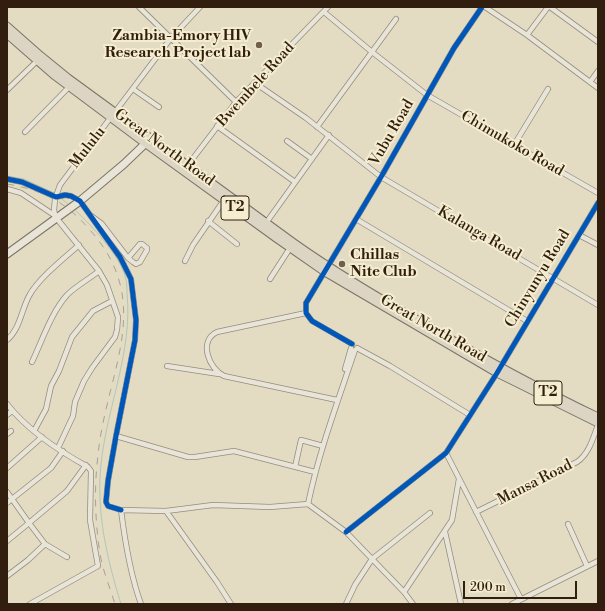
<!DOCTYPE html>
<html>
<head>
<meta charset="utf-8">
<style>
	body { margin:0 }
	#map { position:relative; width:605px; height:611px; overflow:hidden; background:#e3dcc3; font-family:"Libre Bodoni",serif }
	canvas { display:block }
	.frame { position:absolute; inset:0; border:8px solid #311e0e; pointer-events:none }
	.scale { position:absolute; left:463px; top:581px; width:114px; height:18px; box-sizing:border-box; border:2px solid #311e0e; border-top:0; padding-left:5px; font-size:12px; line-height:14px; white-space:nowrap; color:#311e0e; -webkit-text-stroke:3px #f5edd0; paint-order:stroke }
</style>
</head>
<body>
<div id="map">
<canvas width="605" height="611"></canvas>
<div class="frame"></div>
<div class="scale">200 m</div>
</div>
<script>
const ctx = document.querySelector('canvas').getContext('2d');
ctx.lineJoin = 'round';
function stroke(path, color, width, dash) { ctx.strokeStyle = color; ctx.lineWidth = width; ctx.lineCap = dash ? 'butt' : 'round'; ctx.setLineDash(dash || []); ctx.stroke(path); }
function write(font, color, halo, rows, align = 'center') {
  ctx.font = font + ' "Libre Bodoni",serif'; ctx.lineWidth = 4; ctx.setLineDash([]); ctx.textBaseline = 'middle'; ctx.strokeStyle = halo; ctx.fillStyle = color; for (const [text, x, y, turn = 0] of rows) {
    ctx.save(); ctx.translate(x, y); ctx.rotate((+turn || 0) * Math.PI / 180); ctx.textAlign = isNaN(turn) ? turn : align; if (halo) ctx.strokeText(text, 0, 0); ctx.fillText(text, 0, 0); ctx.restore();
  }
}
stroke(new Path2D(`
	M7,176L24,179L54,193
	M62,199L69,205
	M76,211C91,225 120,256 125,276C127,281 127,288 127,294C133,350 107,407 101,464C96,512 107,559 121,604`), '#b1c6b9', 1);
const street = new Path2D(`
	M139,7L236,102
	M485,7L527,35L598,88
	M550,7L598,42
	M324,12L372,52L427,95L598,193
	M527,35L548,7
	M590,82L598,71
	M255,83L306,118L381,177L598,305
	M133,89L159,107
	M7,90L39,59
	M115,112L171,38L200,7
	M217,126L295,182
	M317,127L396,19
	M25,132L70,86
	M287,141L312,159
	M514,145L548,89
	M188,165L236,102L328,7
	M7,179L22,182L56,197L65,195L71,196L80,201L120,257L131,279L136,320L135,340L116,436L108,481L106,502L108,506L121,510
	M7,189L21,193L54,215L99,271L107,285L118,317L117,330L115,337L92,368L84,381L75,402L73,416L58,448
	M55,215L54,210L55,199L60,185L111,117
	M90,215L102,224L128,258
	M356,219L527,321
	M208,221L237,244
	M266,223L329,135
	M579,235L598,245
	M140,244H142L147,248V250L140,262L136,264L133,262L128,258Z
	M185,261L193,245L224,200
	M270,279L290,248
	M306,313L217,332C198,341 209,369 224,376L337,400
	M7,340C20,329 21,311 29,296C38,279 64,258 79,245
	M352,344L312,321L306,313V303L381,177L454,48L482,7
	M357,348L390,366L470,415
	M355,350C338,401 319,451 308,504L346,532L404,592L413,604
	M32,362C42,341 51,313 67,295C76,286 89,279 99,271
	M167,366L219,374
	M345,369L351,348
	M7,404C28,431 59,451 88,467L91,471L90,520L98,566L30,604
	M7,415L12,411
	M34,431L46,409L51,386L59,371L72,337L93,311L112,301
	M7,434L11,431
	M116,436L188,457H195L234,451L315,472
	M446,453L521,599
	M295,467L301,440L323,446
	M7,468L42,437
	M7,492L29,523L67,491L86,465
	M7,503L51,468L63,451
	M166,511L217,582L231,604
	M476,512L577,462C589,454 593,438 598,425
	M568,524L587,566
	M346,532L446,453L497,373L598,203
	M445,532L461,604
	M7,541L29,523L45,544L67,557
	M7,576L28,560L45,544
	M404,592L452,520L459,479
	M141,604C130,574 125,542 121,510L166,511L213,505L270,507L308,504
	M346,604L355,585L372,559L430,513
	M512,604L598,561`);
const secondary = new Path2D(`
	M7,254L80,201L124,164L149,140`);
const primary = new Path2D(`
	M7,26L41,56L68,78L294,243C335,272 377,297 421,322C479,356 537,388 598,417
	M7,34L55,76L146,144L276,238L325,272L497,373L598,423`);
stroke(street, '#948d7e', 6);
stroke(secondary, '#7b7466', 9);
stroke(primary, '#7b7466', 9);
stroke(street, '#e8e4d8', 4.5);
stroke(secondary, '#e8e4d8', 7);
stroke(primary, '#dcd5c3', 7);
stroke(new Path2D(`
	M7,184C43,190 66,202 90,230C156,304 106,372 98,455C94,487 95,522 100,554C103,571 110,588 115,604`), '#a6a096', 1, [7, 7]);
stroke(new Path2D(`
	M7,179L22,182L56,197L65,195L71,196L80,201L120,257L131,279L136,320L135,340L116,436L108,481L106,502L108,506L121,510
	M352,344L312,321L306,313V303L381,177L454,48L482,7
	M346,532L446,453L497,373L598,203`), '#0057b8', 5);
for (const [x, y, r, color] of [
	[259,45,4,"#6f604d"],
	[342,264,4,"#6f604d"]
]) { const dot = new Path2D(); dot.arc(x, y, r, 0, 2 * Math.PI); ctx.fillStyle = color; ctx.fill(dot); stroke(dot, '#f5edd0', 1.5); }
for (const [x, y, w] of [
	[235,208,28],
	[548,393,28]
]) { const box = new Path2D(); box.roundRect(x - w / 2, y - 12, w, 24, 3); ctx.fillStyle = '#f5edd0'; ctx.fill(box); stroke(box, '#311e0e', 1); }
write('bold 14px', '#311e0e', null, [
	["T2",235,208],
	["T2",548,393]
]);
write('bold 15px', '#311e0e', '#f5edd0', [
	["Zambia-Emory HIV",251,36],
	["Research Project lab",251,53],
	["Chillas",350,255,"left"],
	["Nite Club",350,272,"left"]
], 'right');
write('15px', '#311e0e', '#f5edd0', [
	["Bwembele Road",256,85,-48],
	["Vubu Road",392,133,-60],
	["Chimukoko Road",512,144,30],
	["Mululu",88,148,-52],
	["Great North Road",164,148,36],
	["Kalanga Road",479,234,30],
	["Chinyunyu Road",538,279,-59],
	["Great North Road",433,329,30],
	["Mansa Road",535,483,-27]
]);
</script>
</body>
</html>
